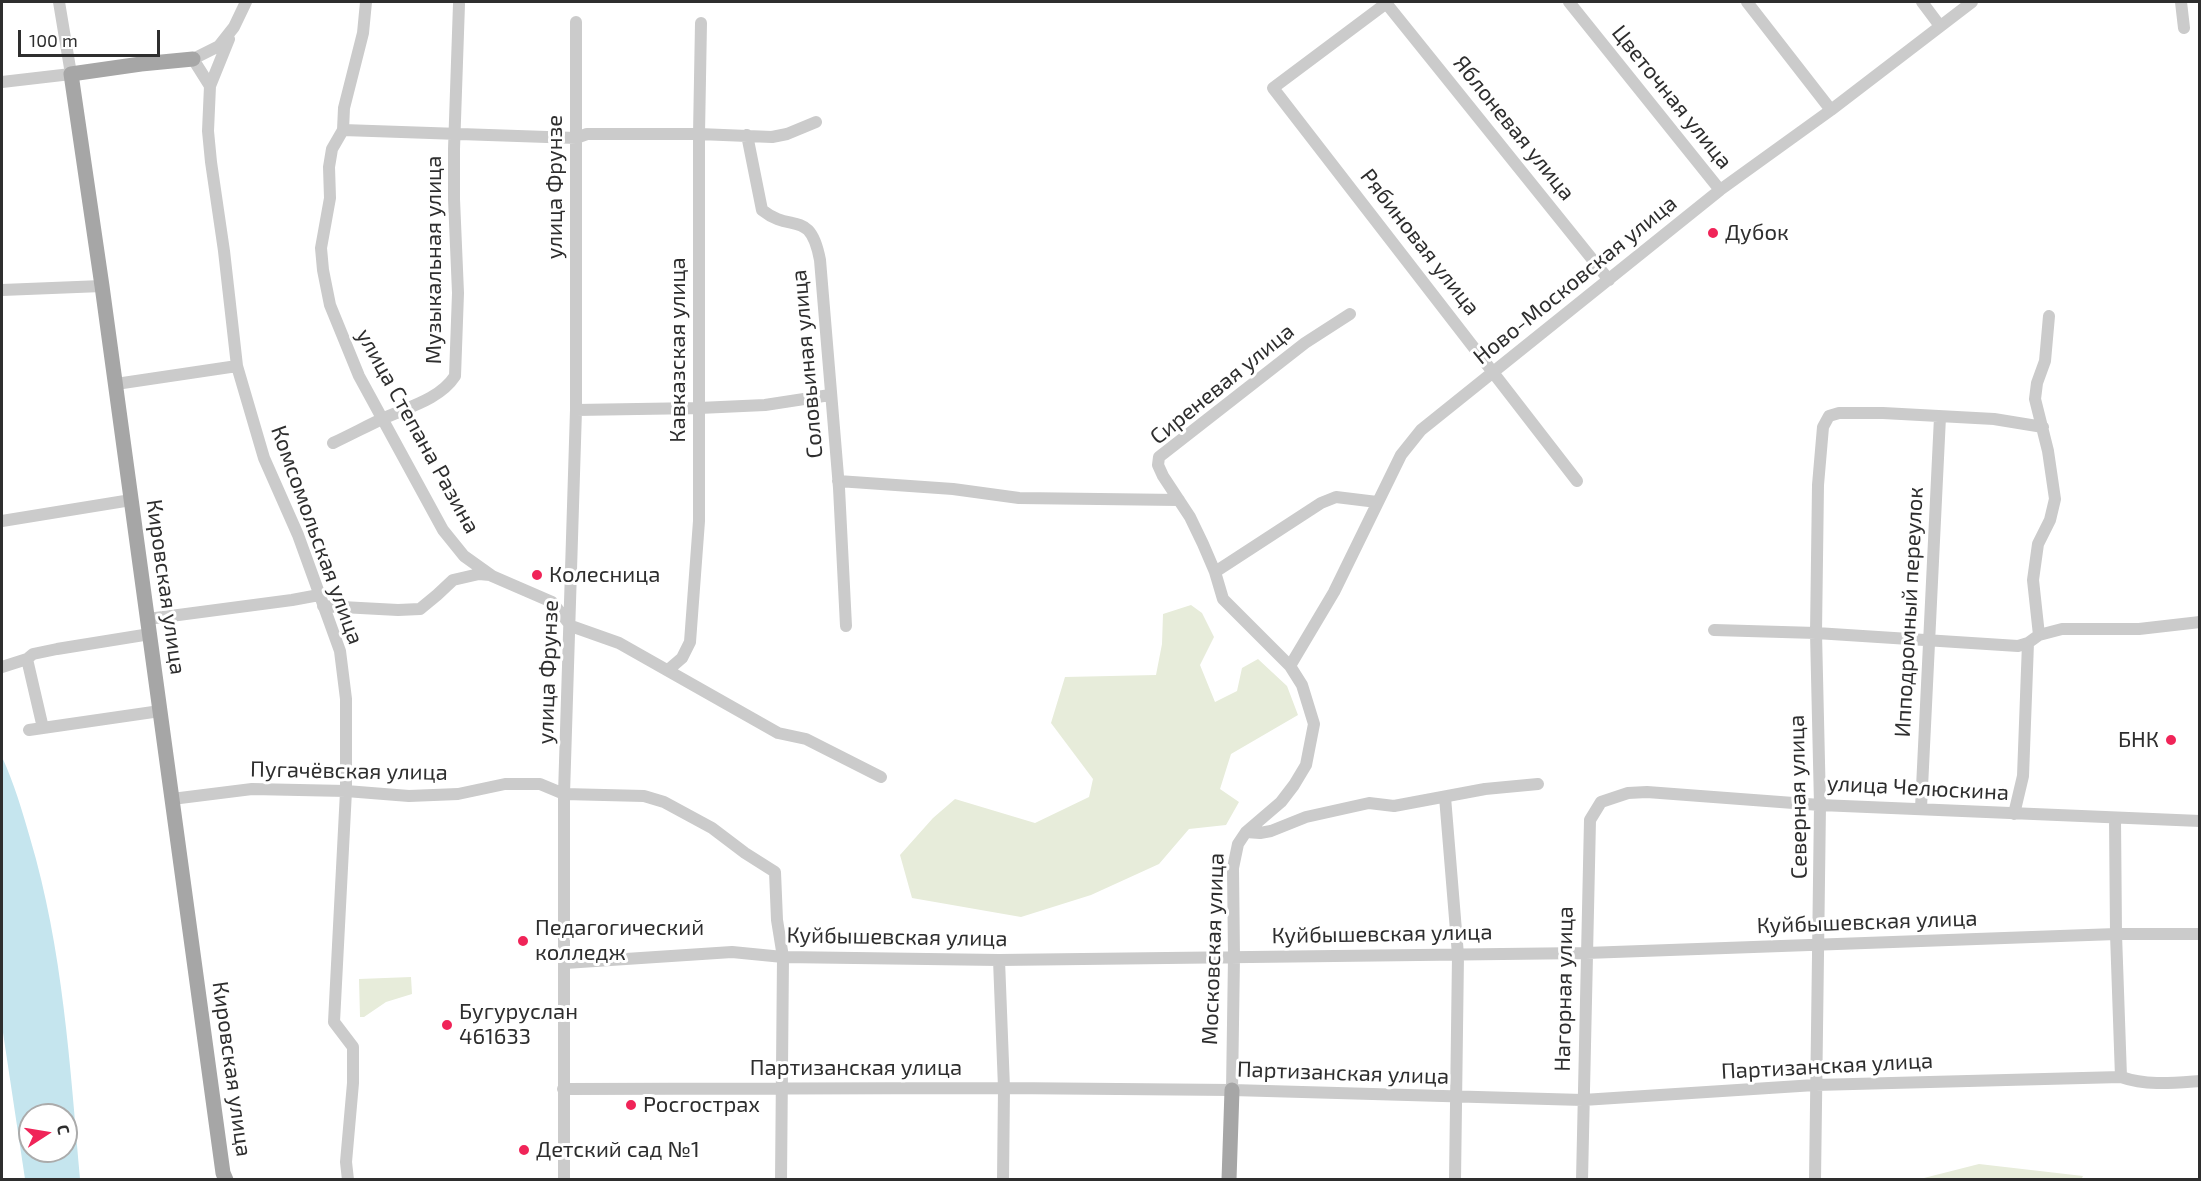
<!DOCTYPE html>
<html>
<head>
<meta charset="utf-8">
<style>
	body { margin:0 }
	#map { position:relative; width:2201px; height:1181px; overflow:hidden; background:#fff; font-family:"Exo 2",sans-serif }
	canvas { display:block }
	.frame { position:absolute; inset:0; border:3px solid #2e2e2e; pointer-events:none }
	.north { position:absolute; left:18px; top:1103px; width:60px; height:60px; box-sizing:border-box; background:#fff; border:2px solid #ababab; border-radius:50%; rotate:78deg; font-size:16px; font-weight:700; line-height:24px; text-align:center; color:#2e2e2e }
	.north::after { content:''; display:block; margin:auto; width:21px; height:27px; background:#f02458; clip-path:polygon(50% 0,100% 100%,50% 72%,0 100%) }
	.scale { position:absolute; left:18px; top:30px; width:142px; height:27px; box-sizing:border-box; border:3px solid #2e2e2e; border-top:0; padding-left:8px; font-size:18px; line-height:21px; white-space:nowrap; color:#2e2e2e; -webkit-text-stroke:4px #fff; paint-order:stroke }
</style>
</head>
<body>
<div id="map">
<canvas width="2201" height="1181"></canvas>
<div class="frame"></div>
<div class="north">С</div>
<div class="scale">100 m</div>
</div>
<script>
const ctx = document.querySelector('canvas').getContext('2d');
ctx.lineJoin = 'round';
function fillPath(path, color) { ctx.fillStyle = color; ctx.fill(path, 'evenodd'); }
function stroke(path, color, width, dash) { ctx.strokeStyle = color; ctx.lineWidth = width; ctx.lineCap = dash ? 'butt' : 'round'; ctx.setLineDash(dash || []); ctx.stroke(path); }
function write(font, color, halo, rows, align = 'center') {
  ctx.font = font + ' "Exo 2",sans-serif'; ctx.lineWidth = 6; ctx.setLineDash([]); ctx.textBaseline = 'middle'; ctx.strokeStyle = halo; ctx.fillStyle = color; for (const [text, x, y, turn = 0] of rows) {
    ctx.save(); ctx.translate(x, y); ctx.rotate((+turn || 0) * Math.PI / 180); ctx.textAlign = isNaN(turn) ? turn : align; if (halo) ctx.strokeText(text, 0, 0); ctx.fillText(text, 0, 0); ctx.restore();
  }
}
fillPath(new Path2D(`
	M1191,605L1202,613L1214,637L1200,665L1215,702L1237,691L1242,668L1258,659L1287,686L1298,715L1231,754L1220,789L1239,802L1226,825L1189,829L1159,864L1091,895L1021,917L912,898L900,855L933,818L955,799L1035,823L1089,797L1093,779L1051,723L1065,677L1156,675L1162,644L1163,614Z
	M411,977L412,994L386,1002L364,1017H360L359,979Z
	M1979,1164L2083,1176L2081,1180L1920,1179Z`), '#e7ecda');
fillPath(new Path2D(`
	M2,757C14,783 22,810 30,838C63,949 70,1065 80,1179H25L2,1026ZM30,1115H66V1151H30Z`), '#c5e5ee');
stroke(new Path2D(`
	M246,2L234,27L219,46L193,59L210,86L208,131L211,162L224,251L237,366L264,458L298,535L340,651L346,699V791L334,1022L353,1047V1083L346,1162L348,1180
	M366,2L363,33L344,108L343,130L332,149L329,167L330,198L321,248L323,270L330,305L359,376L443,530L464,556L492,576L552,602L571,626L619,643L778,733L806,739L881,777
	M1388,2L1273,88L1577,481
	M1569,2L1720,190
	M1747,2L1831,110
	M1922,2L1940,26
	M2181,2L2184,28
	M1386,3L1609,280
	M2,82L71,74L59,2
	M210,86L229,39
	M343,130L576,138L587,134H699L772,137L787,134L816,122
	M747,135L762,210C792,234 810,208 820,260L839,488L846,626
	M2,290L102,286
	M116,384L237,366
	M576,410L699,408L765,405L830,395
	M333,443C350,435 367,426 384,418C409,407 440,399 455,376L458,293L454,199V149L459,4
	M838,481L953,489L1019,498L1179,500
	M2,521L131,500
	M1215,572L1321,503L1336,497L1377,502
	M323,606L398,610L420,609L437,595L453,580L479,574L490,575
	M148,619L292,600L319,595
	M1714,630L1816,633L2018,646L2028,643L2039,635L2062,629H2139L2200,622
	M2039,635L2033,580L2038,544L2050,520L2055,499L2048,451L2035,399L2037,383L2045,361L2049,316
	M27,659L43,728
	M1290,666L1334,592L1401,455L1421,430L1720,190L1831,110L1972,2
	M2,667L27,659L33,654L57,649L150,634
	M668,670L682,658L690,642L699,521V134L701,23
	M29,730L160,711
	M1445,797L1458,955L1455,1180
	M172,799L252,789L346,791L409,796L458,794L505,784H540L564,794L644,796L664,802L712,828L745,853L775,872L777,920L783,957L781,1180
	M1921,808L1940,417
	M2014,814L2023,776L2028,643
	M2115,818L2116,934L2121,1077
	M1246,832L1260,833L1271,831L1306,817L1369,803L1394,806L1485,789L1538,784
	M999,960L1004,1088L1003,1180
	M565,963L732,952L783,957L999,960L1586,953L2116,934H2200
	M563,1089L1004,1088L1232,1090L1583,1100L1815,1085L2121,1077C2147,1086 2173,1083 2200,1081
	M1232,1090L1234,957L1233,868L1238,844L1246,832L1281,802L1294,785L1306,765L1314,724L1302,685L1290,666L1223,599L1215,572L1203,544L1190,517L1163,476L1158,465L1159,457L1305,343L1350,314
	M564,1180V794L576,410V22
	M1582,1180L1590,820L1601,802L1628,793L1647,792L1820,805L2200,821
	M1815,1180L1820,805L1816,633L1818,485L1823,427L1829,416L1839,413H1883L1994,419L2043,427`), '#cbcbcb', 12);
stroke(new Path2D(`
	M193,59L141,64L71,74L102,286L223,1173L226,1180
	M1229,1180L1232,1090`), '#a6a6a6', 15);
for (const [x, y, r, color] of [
	[1713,233,6,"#f02458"],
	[537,575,6,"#f02458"],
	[2171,740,6,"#f02458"],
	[523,941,6,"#f02458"],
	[447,1025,6,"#f02458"],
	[631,1105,6,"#f02458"],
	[524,1150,6,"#f02458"]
]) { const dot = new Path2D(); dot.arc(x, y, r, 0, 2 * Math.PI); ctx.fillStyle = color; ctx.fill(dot); stroke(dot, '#fff', 2); }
write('22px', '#2e2e2e', '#fff', [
	["Цветочная улица",1672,97,51],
	["Яблоневая улица",1514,128,51],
	["улица Фрунзе",555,187,-90],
	["Рябиновая улица",1420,242,52],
	["Музыкальная улица",434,260,-90],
	["Ново-Московская улица",1575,280,-39],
	["Кавказская улица",678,350,-90],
	["Соловьиная улица",807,364,-95],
	["Сиреневая улица",1222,384,-39],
	["улица Степана Разина",418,431,61],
	["Комсомольская улица",317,535,70],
	["Кировская улица",166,587,82],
	["Ипподромный переулок",1909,612,-87],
	["улица Фрунзе",548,672,-88],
	["Пугачёвская улица",349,771,1],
	["улица Челюскина",1918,788,3],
	["Северная улица",1798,797,-91],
	["Куйбышевская улица",1867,922,-2],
	["Куйбышевская улица",1382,934,-1],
	["Куйбышевская улица",897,937,1],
	["Московская улица",1213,949,-88],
	["Нагорная улица",1564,989,-89],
	["Партизанская улица",1827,1066,-3],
	["Партизанская улица",856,1068],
	["Кировская улица",232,1069,82],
	["Партизанская улица",1343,1073,2]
]);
write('22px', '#2e2e2e', '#fff', [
	["Дубок",1725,233],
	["Колесница",549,575],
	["БНК",2159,740,"right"],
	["Педагогический",535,928],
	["колледж",535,953],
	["Бугуруслан",459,1012],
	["461633",459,1037],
	["Росгострах",643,1105],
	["Детский сад №1",536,1150]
], 'left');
</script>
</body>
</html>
